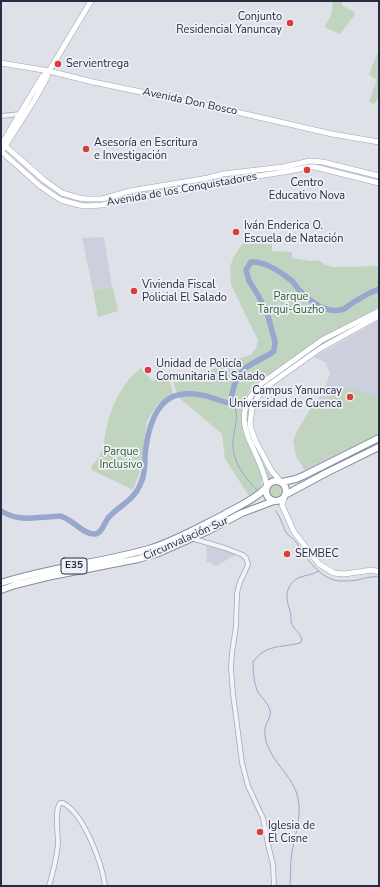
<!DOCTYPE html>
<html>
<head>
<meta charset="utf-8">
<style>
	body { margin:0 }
	#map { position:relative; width:380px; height:887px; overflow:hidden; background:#dfe1e9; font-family:"Nunito Sans",sans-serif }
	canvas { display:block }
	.frame { position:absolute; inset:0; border:2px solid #262c42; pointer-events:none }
</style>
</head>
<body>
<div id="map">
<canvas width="380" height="887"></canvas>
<div class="frame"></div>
</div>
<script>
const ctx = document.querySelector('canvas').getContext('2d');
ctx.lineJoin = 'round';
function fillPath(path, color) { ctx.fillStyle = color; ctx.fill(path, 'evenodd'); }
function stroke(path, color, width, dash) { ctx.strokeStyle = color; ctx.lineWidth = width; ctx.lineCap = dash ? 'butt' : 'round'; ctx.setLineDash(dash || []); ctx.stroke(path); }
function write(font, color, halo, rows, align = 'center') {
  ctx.font = font + ' "Nunito Sans",sans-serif'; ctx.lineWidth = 3.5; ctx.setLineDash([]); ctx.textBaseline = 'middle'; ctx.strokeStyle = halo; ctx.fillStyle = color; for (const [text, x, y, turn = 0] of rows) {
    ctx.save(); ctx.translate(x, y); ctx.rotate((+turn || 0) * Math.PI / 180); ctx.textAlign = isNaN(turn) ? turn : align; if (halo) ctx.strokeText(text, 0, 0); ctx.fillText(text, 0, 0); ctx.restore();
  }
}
fillPath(new Path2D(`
	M104,237L112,287L93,290L82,238Z
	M379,320V436L305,471L296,457L293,440L297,431L310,409L324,391L330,373L325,362L314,357Z
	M206,546H208L237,554L216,566L206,561L207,555Z`), '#cdd0dc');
fillPath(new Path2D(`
	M333,1H341L343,6L353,11L355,13L354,16L340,34L326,28L325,26L331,15Z
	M377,54L379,55V95L375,103L374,104L370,102L369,101L377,80L369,74Z
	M203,181L204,183L203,184C179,188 154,190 131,195C114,199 102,203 85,203L83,202V201H85Z
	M246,239L257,244H272V251L292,252V258L311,261L318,260L326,265L333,267L379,266V307L321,338L254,385L249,391L244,403L242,409V419L262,477C262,487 258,495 249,496L225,459L222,434L178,397L172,378L204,372L216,368L231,361L251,355L256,348L258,340L231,285L230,267L233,258L238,250Z
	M113,287L118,311L98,317L93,290Z
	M379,315L267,384C259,390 253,395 250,405C248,411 248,418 249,424C250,436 262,463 269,473C271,476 273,477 276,479L272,480L268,482L247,428V411L255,391L323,342L356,324Z
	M141,368L152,381L168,377L173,393L156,406L147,421L141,463L139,474L133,490L92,470L91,468C93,463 98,460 100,455C104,449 104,439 106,431C111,406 121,384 141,368Z
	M341,388H351L379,397V434L305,469L297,456L295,449L294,440L297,432L311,409L316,404Z
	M267 491a9 9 0 1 1 18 0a9 9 0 1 1-18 0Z`), '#c1d4bf');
stroke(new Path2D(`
	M230,403C232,405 234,406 235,408C240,418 231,438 233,448C235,465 245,478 257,490
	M276,511C281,518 283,527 287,534C290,537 294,539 296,542C307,558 318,578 339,581C345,581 352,581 358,580C365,578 372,576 379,577
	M290,886C291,875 290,863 292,852C295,834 302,817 298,798C294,779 278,767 270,751C267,745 264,737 265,730C265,723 272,717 270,710C268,703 262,698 258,692C254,685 253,671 253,662C266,644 280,648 300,643L302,640C300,632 295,631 292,624C290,621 291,619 291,615C289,604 284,599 289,587C291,584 294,580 298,578C305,575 312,575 319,571`), '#97a7cd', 1);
stroke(new Path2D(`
	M1,511C18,521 29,518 48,517C51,517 56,516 60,516C73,519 82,534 94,534C102,535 104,522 109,517C119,506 134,500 140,485C145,475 145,465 145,455C147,435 152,407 172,397C185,391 203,394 216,399C222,401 225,403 230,403C232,396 233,385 237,379C243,364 263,360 274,351L275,342L267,312L255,290L249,281L246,270L251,262C266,261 281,272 292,281C295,284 297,288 300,291C311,302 328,315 344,309C347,307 351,304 354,302C362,297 371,292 379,289`), '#97a7cd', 5.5);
const minor = new Path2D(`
	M1,116L20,114
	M191,538L225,548L243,555L246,558L247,561L248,565L240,582L237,593L236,626L232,653L231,668L233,694L242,763L248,786L263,818L268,844L273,865L274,886
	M49,886C53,872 57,858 58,843C58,832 54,812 60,803H63C84,814 102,863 105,886`);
const major = new Path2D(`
	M1,63L49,71L93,82L228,110L332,134L379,142
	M2,143L44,180L62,193L79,198L87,199H102L130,191L208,178L223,174L283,167L310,161L323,162L379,176
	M1,145L42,77L48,72
	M4,148L35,99L46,79L49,71L91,1
	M1,151L40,186L53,195L61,200L79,205L86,206L102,205L127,199L206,185L231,180L284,172L309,167H315L379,183
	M281,482L271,470L256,442L251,429L250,423L252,409L257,398L266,387L321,348L379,316
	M267,487C261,447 222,421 262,383L322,340L379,311
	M285,496L282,505L294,532L319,564L334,573L344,574L372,570L379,572`);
const highway = new Path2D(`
	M266 491a10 10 0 1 1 20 0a10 10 0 1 1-20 0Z
	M282,482L296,479L305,475L379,438
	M285,495L326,473L379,447
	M1,583C49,567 100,563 149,549C175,541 199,527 223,515C235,508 258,498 266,487
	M1,590L15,585L47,577L138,559L156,554L208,531L242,513L274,501`);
stroke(minor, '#a4a7b4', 5.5);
stroke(major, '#9da3b6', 6);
stroke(highway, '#858ba1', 8);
stroke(minor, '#f2f3f7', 4);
stroke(major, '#fff', 5);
stroke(highway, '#fff', 6);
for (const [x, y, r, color] of [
	[290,23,4,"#d93e39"],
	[58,64,4,"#d93e39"],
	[86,149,4,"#d93e39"],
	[307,170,4,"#d93e39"],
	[236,232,4,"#d93e39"],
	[134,291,4,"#d93e39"],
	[148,370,4,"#d93e39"],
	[350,397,4,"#d93e39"],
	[287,554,4,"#d93e39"],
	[260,832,4,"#d93e39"]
]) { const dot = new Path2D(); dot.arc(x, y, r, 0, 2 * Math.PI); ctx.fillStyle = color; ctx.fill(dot); stroke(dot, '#eff1f7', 1.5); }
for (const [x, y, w] of [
	[74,566,26]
]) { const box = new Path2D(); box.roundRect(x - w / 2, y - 8, w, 16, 3); ctx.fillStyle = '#eff1f7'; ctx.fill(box); stroke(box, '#262c42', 1); }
write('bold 10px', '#262c42', null, [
	["E35",74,566]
]);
write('11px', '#262c42', '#eff1f7', [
	["Conjunto",282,17,"right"],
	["Residencial Yanuncay",282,30,"right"],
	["Servientrega",66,64],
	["Asesoría en Escritura",94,143],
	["e Investigación",94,156],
	["Centro",307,183,"center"],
	["Educativo Nova",307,196,"center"],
	["Iván Enderica O.",244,226],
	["Escuela de Natación",244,239],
	["Vivienda Fiscal",142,285],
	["Policial El Salado",142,298],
	["Unidad de Policía",156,364],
	["Comunitaria El Salado",156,377],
	["Campus Yanuncay",342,391,"right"],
	["Universidad de Cuenca",342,404,"right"],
	["SEMBEC",295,554],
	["Iglesia de",268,826],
	["El Cisne",268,839]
], 'left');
write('11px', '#262c42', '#eff1f7', [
	["Avenida Don Bosco",190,102,12],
	["Avenida de los Conquistadores",182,190,-10],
	["Circunvalación Sur",186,539,-24]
]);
write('11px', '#335f33', '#eff1f7', [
	["Parque",291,297],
	["Tarqui-Guzho",291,310],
	["Parque",121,452],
	["Inclusivo",121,465]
]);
</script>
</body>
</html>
